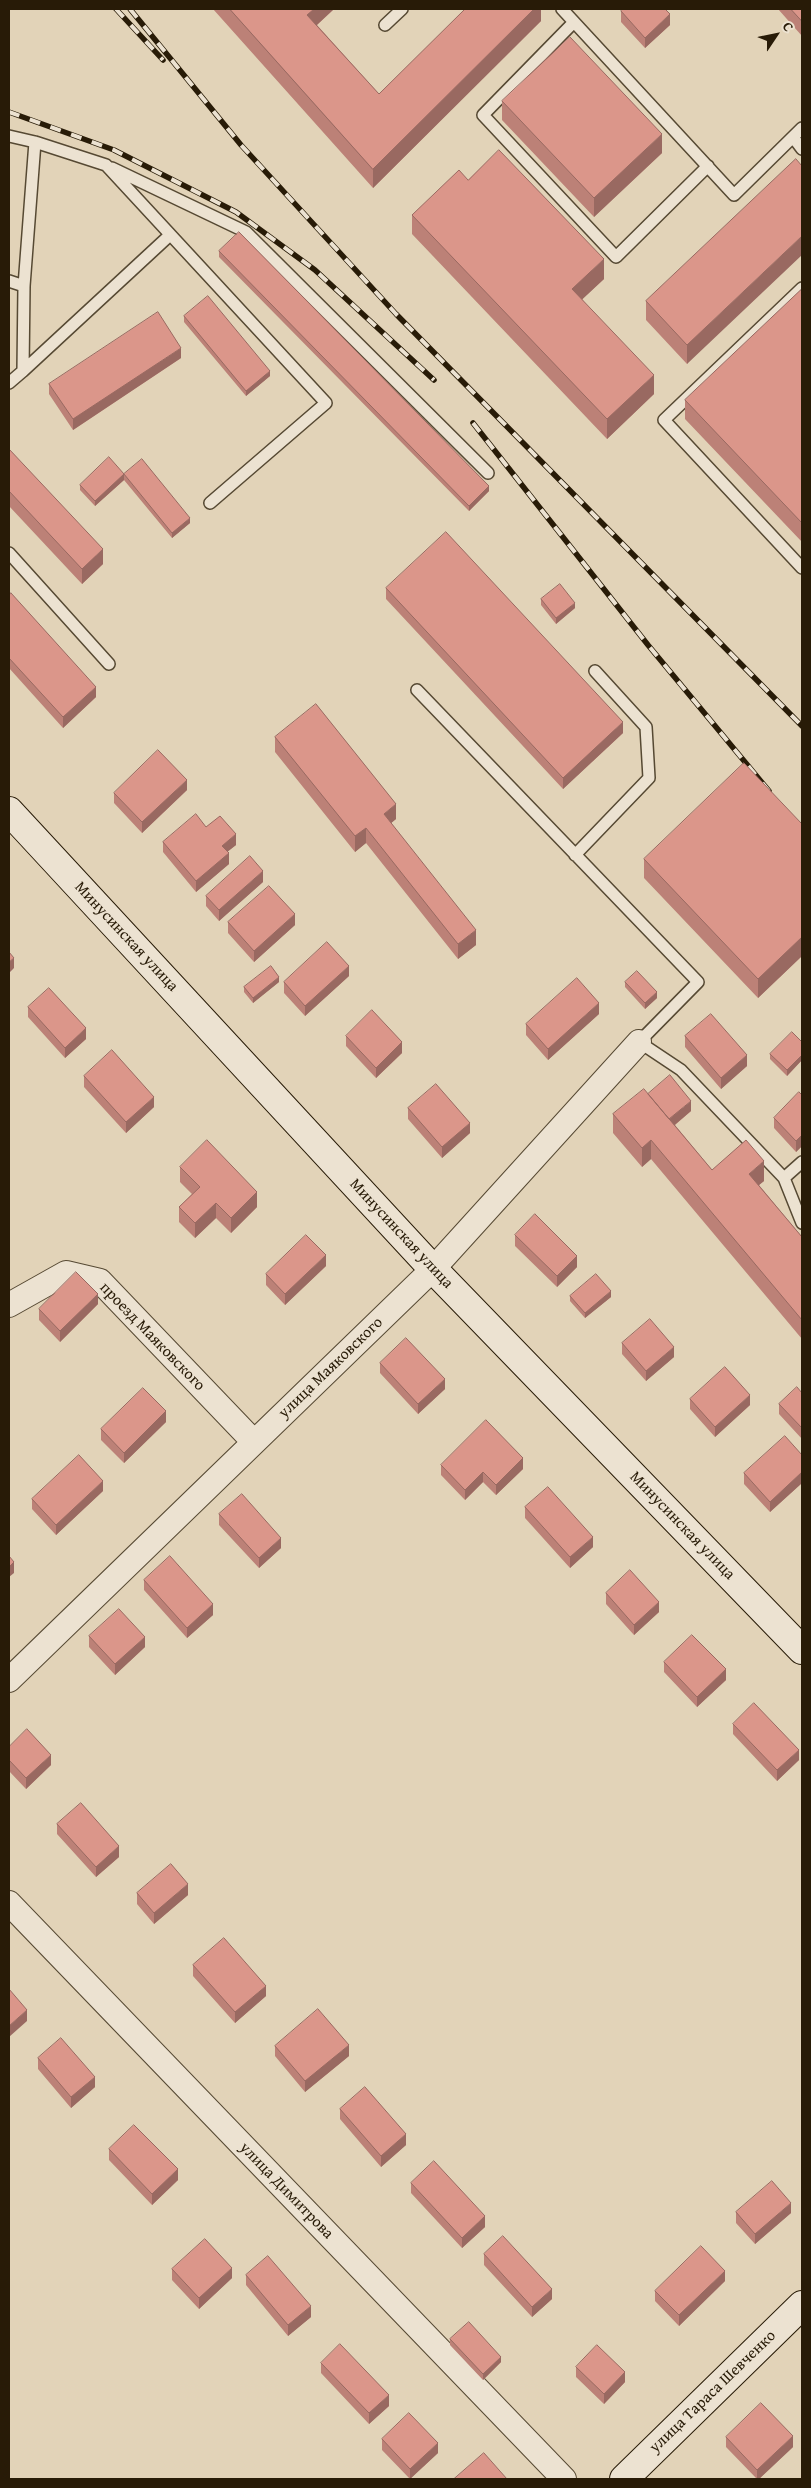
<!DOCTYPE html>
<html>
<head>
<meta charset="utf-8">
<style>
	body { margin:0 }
	#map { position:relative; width:811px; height:2488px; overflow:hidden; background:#e2d3b8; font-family:"Gentium Book Plus",serif }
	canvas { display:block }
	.frame { position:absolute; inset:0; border:10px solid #281b07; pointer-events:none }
	.north { position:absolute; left:751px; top:10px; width:50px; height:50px; -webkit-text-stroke:4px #ece2d1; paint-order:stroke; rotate:56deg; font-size:14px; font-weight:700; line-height:20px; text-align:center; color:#281b07 }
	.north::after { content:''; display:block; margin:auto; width:18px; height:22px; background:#281b07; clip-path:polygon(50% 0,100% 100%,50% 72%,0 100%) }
</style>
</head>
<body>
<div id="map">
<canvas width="811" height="2488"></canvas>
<div class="frame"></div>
<div class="north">С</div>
</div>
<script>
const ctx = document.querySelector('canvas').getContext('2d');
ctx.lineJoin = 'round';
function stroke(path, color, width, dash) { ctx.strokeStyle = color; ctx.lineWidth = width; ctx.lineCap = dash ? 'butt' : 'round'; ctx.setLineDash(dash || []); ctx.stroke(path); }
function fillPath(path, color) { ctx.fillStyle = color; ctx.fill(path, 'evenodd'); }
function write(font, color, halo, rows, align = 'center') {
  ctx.font = font + ' "Gentium Book Plus",serif'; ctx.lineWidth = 4; ctx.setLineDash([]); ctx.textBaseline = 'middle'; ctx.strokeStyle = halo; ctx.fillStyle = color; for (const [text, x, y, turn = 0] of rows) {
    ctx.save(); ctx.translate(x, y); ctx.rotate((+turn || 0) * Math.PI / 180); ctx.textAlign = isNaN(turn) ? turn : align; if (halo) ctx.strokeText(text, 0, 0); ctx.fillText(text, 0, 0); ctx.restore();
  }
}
const lane = new Path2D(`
	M562,9L734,195L802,128
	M574,22L483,115L616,257L708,166
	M385,25L402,9
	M9,136L35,142L106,165L326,403L210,503
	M793,137L802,149
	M112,168L246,232L488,473
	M9,281L24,286
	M802,288L664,420L802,568
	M23,371L170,235
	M9,383L23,371L24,286L35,142
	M9,553L109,664
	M417,690L698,982L639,1042L681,1070L784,1178L802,1223
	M575,855L649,778L646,727L595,671
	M784,1178L802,1162`);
const street = new Path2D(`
	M9,1305L66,1273L100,1281L254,1442
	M9,1680L433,1269L639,1042
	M9,1903L564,2479`);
const secondary = new Path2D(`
	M9,811L433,1269L802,1650
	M624,2479L802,2305`);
stroke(lane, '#564933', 14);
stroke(street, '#564933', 26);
stroke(secondary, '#281b07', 30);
stroke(lane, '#ece2d1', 11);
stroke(street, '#ece2d1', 24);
stroke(secondary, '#ece2d1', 28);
const rail = new Path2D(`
	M116,9L163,60
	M130,9L241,145L396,314L802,726
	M9,112L114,150L236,212L315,270L434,380
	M473,423L648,645L769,791`);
stroke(rail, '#281b07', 5.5);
stroke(rail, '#ece2d1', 4, [11]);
fillPath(new Path2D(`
	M213,9H334L317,25L379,94L541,9V21L373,188Z
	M778,9H802V36Z
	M621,11L670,25L645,48L621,22Z
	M502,101L662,153L594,217L502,120Z
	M796,159L687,364L646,320V301Z
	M468,180L604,279L582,299L654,394L607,439L412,234V215Z
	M219,251L489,491L469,511L219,257Z
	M802,289V542L685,419V400Z
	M184,316L270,376L246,396L184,322Z
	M181,358L73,430L49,394V384Z
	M9,449L103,564L82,584L9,506Z
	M124,474L190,523L172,538L124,480L95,506L80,490V485Z
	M386,588L623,733L563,789L386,599Z
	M9,596L96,697L63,728L9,668Z
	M541,599L575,608L556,624L541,605Z
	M275,737L396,819L391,823L476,945L458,959L366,843L355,852L275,752Z
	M187,790L142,833L114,803V793Z
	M802,824V956L758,998L644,878V859Z
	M206,827L236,845L227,852L229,864L196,892L163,852V842Z
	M263,882L219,921L206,906V896Z
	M228,922L295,925L254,962L228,933Z
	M349,976L305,1016L284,993V982Z
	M279,982L253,1003L244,992V987Z
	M625,982L657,998L645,1009L625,987Z
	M28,1007L86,1039L65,1058L28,1017Z
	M599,1014L548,1060L526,1035V1024Z
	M346,1036L402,1053L376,1078L346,1046Z
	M685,1036L747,1066L721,1089L685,1047Z
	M802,1042V1060L787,1076L770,1059V1054Z
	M84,1076L154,1107L126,1133L84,1087Z
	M648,1094L691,1111L675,1125L712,1170L764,1181L759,1185L802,1237V1339L651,1159L642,1167L613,1133V1114Z
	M802,1095V1146L796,1152L774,1128V1118Z
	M408,1108L470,1133L442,1158L408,1119Z
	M180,1167L257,1207L231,1233L216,1218L195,1238L179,1222V1207L192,1194L180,1182Z
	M515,1235L577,1267L557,1287L515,1246Z
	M326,1266L285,1305L266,1285V1274Z
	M570,1296L611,1297L585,1318L570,1301Z
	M98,1304L60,1342L39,1320V1309Z
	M622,1343L674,1357L646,1381L622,1354Z
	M380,1363L445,1389L418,1414L380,1373Z
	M802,1393V1439L779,1414V1404Z
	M690,1399L750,1405L715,1437L690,1409Z
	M166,1422L124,1463L101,1440V1429Z
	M802,1455V1483L770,1512L744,1484V1473Z
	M441,1465L523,1469L496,1495L483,1482L465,1500L441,1475Z
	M103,1491L56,1535L32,1509V1499Z
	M525,1507L593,1547L570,1568L525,1518Z
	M219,1514L281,1548L259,1568L219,1525Z
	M144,1580L213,1615L187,1638L144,1590Z
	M606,1593L659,1612L634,1635L606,1604Z
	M89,1636L145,1647L115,1675L89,1647Z
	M664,1662L726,1680L697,1707L664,1672Z
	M733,1724L799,1760L777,1781L733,1734Z
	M9,1747L51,1765L26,1789L9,1771Z
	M57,1824L119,1857L96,1877L57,1834Z
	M137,1893L188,1895L154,1924L137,1904Z
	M193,1965L266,1996L235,2023L193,1976Z
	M275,2046L349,2056L305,2092L275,2056Z
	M38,2058L95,2087L71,2108L38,2069Z
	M340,2109L406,2145L381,2167L340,2119Z
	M109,2149L178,2180L152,2205L109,2160Z
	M411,2183L485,2227L462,2248L411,2193Z
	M736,2212L791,2213L755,2244L736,2223Z
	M484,2254L552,2299L532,2317L484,2265Z
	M172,2269L232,2278L199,2309L172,2280Z
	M246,2275L311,2317L288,2336L246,2285Z
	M725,2281L679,2326L655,2301V2291Z
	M450,2339L501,2362L483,2380L450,2345Z
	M321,2363L389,2406L369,2424L321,2373Z
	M576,2367L625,2382L604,2404L576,2377Z
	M726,2437L793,2447L759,2479H757L726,2447Z
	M382,2439L438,2453L410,2479L382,2450Z`), '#bc8177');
fillPath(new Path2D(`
	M314,9H334L307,34V15Z
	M534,9H541V21L373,188V169Z
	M670,14V25L645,48V38Z
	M662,134V153L594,217V198Z
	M802,236V255L687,364V345Z
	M604,259V279L572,309V289Z
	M181,348V358L73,430V419Z
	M270,371V376L246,396V391Z
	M654,375V394L607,439V419Z
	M124,474V480L95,506V501Z
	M489,486V491L469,511V506Z
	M190,518V523L172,538V533Z
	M103,549V564L82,584V569Z
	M575,603V608L556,624V618Z
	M96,687V697L63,728V717Z
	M623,722V733L563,789V778Z
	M187,780V790L142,833V822Z
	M396,804V819L384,829V814Z
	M366,828V843L355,852V836Z
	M236,834V845L222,856V846Z
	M229,853V864L196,892V881Z
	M263,871V882L219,921V910Z
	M295,914V925L254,962V951Z
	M476,930V945L458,959V944Z
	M802,937V956L758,998V979Z
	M14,958V968L9,973V962Z
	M349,966V976L305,1016V1006Z
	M279,977V982L253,1003V998Z
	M657,992V998L645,1009V1003Z
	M599,1003V1014L548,1060V1049Z
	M86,1028V1039L65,1058V1048Z
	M402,1042V1053L376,1078V1068Z
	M747,1055V1066L721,1089V1078Z
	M802,1055V1060L787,1076V1070Z
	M154,1097V1107L126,1133V1122Z
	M691,1101V1111L665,1133V1123Z
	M470,1123V1133L442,1158V1147Z
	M802,1135V1146L796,1152V1141Z
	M651,1140V1159L642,1167V1148Z
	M764,1161V1181L749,1193V1174Z
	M257,1192V1207L231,1233V1218Z
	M216,1203V1218L195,1238V1223Z
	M326,1255V1266L285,1305V1294Z
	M577,1256V1267L557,1287V1276Z
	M611,1291V1297L585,1318V1313Z
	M98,1294V1304L60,1342V1331Z
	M674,1347V1357L646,1381V1371Z
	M445,1379V1389L418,1414V1404Z
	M750,1395V1405L715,1437V1427Z
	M166,1411V1422L124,1463V1453Z
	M523,1458V1469L496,1495V1485Z
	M483,1472V1482L465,1500V1490Z
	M802,1472V1483L770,1512V1502Z
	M103,1481V1491L56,1535V1525Z
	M593,1537V1547L570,1568V1557Z
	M281,1538V1548L259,1568V1558Z
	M14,1562V1573L9,1577V1567Z
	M659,1602V1612L634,1635V1625Z
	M213,1604V1615L187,1638V1628Z
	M145,1637V1647L115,1675V1664Z
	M726,1669V1680L697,1707V1697Z
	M799,1750V1760L777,1781V1770Z
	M51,1755V1765L26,1789V1778Z
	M119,1846V1857L96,1877V1867Z
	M188,1884V1895L154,1924V1913Z
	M266,1986V1996L235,2023V2012Z
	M27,2010V2021L9,2037V2026Z
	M349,2045V2056L305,2092V2081Z
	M95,2077V2087L71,2108V2097Z
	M406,2134V2145L381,2167V2156Z
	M178,2169V2180L152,2205V2194Z
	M791,2203V2213L755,2244V2234Z
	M485,2216V2227L462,2248V2238Z
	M232,2268V2278L199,2309V2298Z
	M725,2271V2281L679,2326V2315Z
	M552,2289V2299L532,2317V2307Z
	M311,2306V2317L288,2336V2325Z
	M501,2357V2362L483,2380V2374Z
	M625,2372V2382L604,2404V2394Z
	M389,2395V2406L369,2424V2413Z
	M793,2436V2447L759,2479H757V2470Z
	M438,2443V2453L410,2479V2469Z`), '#996961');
const building = new Path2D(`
	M230,9H314L307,15L379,94L465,9H534L373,169Z
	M623,9H665L670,14L645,38L621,11Z
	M791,9H802V21Z
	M570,37L662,134L594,198L502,101Z
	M499,150L604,259L572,289L654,375L607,419L412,215L459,170L468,180Z
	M796,159L802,166V236L687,345L646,301Z
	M239,232L489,486L469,506L219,251Z
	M802,289V523L685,400Z
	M208,296L270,371L246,391L184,316Z
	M158,312L181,348L73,419L49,384Z
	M9,449L103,549L82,569L9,491Z
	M109,457L124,474L95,501L80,485Z
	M142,459L190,518L172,533L124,474Z
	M446,532L623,722L563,778L386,588Z
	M560,584L575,603L556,618L541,599Z
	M11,593L96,687L63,717L9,658V596Z
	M316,704L396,804L384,814L476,930L458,944L366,828L355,836L275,737Z
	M158,750L187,780L142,822L114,793Z
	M744,763L802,824V937L758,979L644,859Z
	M196,814L206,827L220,816L236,834L222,846L229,853L196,881L163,842Z
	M250,856L263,871L219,910L206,896Z
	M269,886L295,914L254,951L228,922Z
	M327,942L349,966L305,1006L284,982Z
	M9,952L14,958L9,962Z
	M271,966L279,977L253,998L244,987Z
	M637,971L657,992L645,1003L625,982Z
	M577,978L599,1003L548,1049L526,1024Z
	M49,988L86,1028L65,1048L28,1007Z
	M372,1010L402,1042L376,1068L346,1036Z
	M711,1014L747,1055L721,1078L685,1036Z
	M792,1032L802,1042V1055L787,1070L770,1054Z
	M112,1050L154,1097L126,1122L84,1076Z
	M670,1075L691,1101L669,1119L648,1094Z
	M436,1084L470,1123L442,1147L408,1108Z
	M644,1089L712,1170L746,1140L764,1161L749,1174L802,1237V1320L651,1140L642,1148L613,1114Z
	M799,1092L802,1095V1135L796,1141L774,1118Z
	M207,1140L257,1192L231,1218L216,1203L195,1223L179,1207L200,1187L180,1167Z
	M535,1214L577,1256L557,1276L515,1235Z
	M306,1235L326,1255L285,1294L266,1274Z
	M76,1272L98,1294L60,1331L39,1309Z
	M596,1274L611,1291L585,1313L570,1296Z
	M650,1319L674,1347L646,1371L622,1343Z
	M406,1338L445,1379L418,1404L380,1363Z
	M725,1367L750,1395L715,1427L690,1399Z
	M797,1387L802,1393V1428L779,1404Z
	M143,1388L166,1411L124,1453L101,1429Z
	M486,1420L523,1458L496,1485L483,1472L465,1490L441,1465Z
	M785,1436L802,1455V1472L770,1502L744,1473Z
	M79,1455L103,1481L56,1525L32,1499Z
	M548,1487L593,1537L570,1557L525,1507Z
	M242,1494L281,1538L259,1558L219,1514Z
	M9,1556L14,1562L9,1567Z
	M170,1556L213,1604L187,1628L144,1580Z
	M630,1570L659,1602L634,1625L606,1593Z
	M119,1609L145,1637L115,1664L89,1636Z
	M692,1635L726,1669L697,1697L664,1662Z
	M754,1703L799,1750L777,1770L733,1724Z
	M27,1729L51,1755L26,1778L9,1760V1747Z
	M81,1803L119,1846L96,1867L57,1824Z
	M171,1864L188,1884L154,1913L137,1893Z
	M224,1938L266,1986L235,2012L193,1965Z
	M9,1989L27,2010L9,2026Z
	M318,2009L349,2045L305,2081L275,2046Z
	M61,2038L95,2077L71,2097L38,2058Z
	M365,2087L406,2134L381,2156L340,2109Z
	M134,2125L178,2169L152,2194L109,2149Z
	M434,2161L485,2216L462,2238L411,2183Z
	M772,2181L791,2203L755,2234L736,2212Z
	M503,2236L552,2289L532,2307L484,2254Z
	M205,2239L232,2268L199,2298L172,2269Z
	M701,2246L725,2271L679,2315L655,2291Z
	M268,2256L311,2306L288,2325L246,2275Z
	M469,2322L501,2357L483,2374L450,2339Z
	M340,2344L389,2395L369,2413L321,2363Z
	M597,2345L625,2372L604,2394L576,2367Z
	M761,2403L793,2436L757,2470L726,2437Z
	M409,2413L438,2443L410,2469L382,2439Z
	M484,2453L507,2479H454Z`);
fillPath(building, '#db968a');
stroke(building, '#996961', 1);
write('16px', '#281b07', '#ece2d1', [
	["Минусинская улица",126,937,47],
	["Минусинская улица",401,1234,47],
	["проезд Маяковского",152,1337,46],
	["улица Маяковского",331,1368,-44],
	["Минусинская улица",682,1526,46],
	["улица Димитрова",286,2191,46],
	["улица Тараса Шевченко",713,2392,-44]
]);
</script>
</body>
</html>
